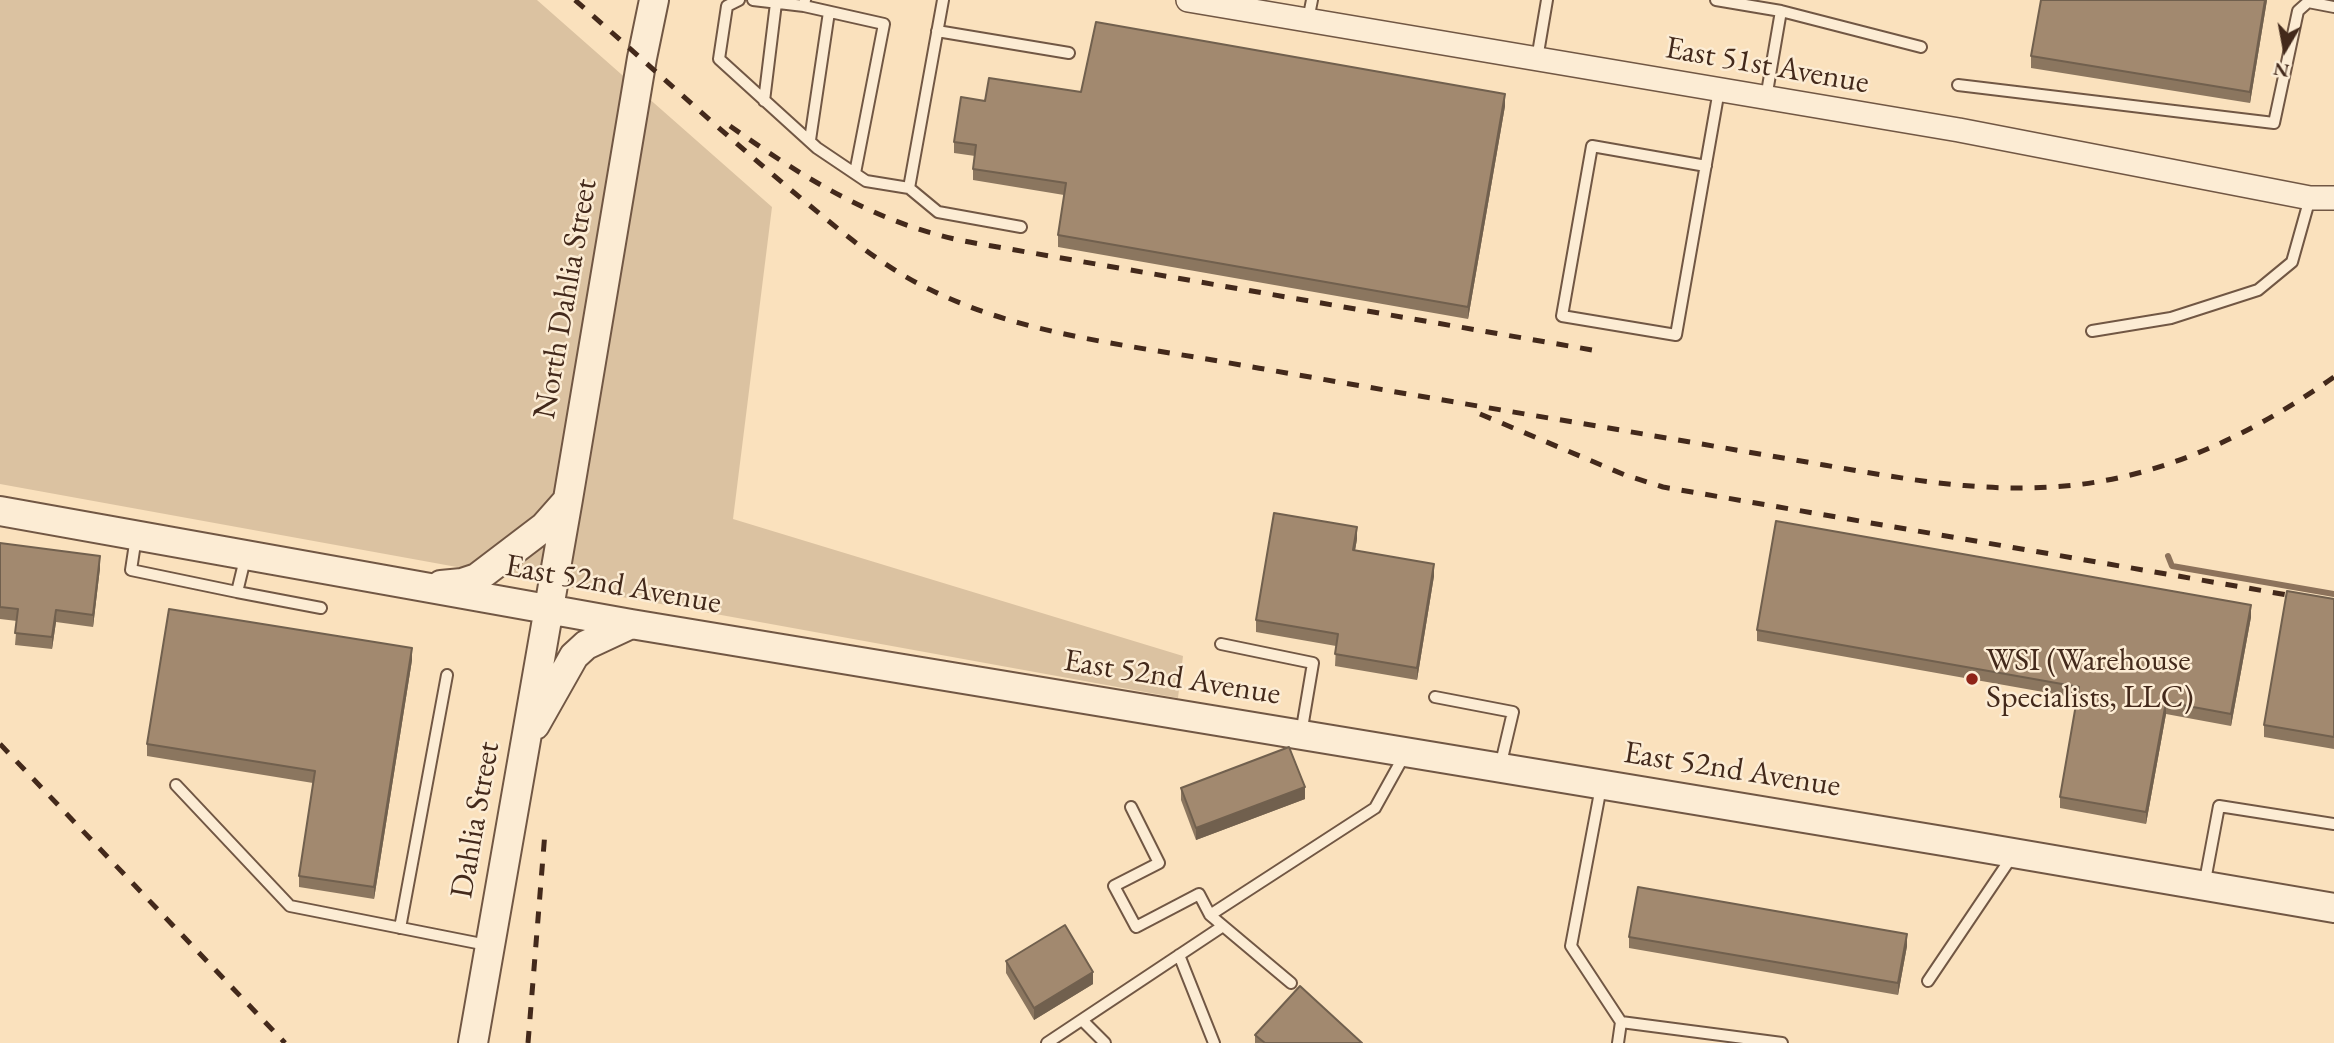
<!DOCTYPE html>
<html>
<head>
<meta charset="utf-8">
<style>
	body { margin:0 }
	#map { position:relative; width:2334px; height:1043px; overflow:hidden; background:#fae1bd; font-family:"EB Garamond",serif }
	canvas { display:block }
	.north { position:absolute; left:2250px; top:14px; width:70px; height:70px; -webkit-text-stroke:5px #fcecd4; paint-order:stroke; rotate:190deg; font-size:19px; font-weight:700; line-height:28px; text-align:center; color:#43291b }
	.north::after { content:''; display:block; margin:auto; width:24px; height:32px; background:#43291b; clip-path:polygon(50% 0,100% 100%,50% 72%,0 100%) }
</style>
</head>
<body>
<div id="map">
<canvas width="2334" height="1043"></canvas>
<div class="north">N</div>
</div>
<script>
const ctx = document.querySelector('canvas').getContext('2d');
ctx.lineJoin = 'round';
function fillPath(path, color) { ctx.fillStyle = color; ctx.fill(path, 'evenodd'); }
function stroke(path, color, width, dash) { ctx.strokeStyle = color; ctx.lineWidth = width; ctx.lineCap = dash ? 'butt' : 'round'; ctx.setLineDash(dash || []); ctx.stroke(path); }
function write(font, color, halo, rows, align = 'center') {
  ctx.font = font + ' "EB Garamond",serif'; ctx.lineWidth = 5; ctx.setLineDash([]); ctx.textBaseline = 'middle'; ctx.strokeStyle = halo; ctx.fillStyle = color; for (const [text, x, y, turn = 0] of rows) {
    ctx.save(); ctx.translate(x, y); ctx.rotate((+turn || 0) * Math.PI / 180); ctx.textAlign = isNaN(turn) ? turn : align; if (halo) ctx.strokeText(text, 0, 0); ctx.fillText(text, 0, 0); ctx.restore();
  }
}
fillPath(new Path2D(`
	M0,0H537L772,207L733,519L1183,656L1178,698L0,484Z`), '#dbc2a1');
stroke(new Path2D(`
	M2168,556L2172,566L2334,594`), '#8c725b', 6);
const service = new Path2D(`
	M739,0L727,6L719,59L817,148L866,181L909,188L943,0
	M753,0L804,6L805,0
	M1716,0L1781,11L1921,47
	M804,6L884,24L855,173
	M1308,20L1312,0
	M937,31L1069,53
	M1537,59L1547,0
	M1958,85L2274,123L2298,11L2308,2L2334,7
	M1766,98L1781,11
	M764,101L776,3
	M810,140L829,12
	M1706,166L1592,146L1562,316L1676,335L1719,90
	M909,188L938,212L1021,227
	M2092,331L2171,318L2258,290L2292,262L2310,198
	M136,537L131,570L237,592
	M246,555L237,592L321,608
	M1221,644L1313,663L1301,734
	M1435,697L1513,712L1500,767
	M176,785L290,906L487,945
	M1601,787L1571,946L1621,1022L1782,1043
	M1131,807L1159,863L1114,886L1136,927L1199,894L1210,915
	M2204,886L2219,806L2334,824
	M400,928L447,675
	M1179,955L1214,1043
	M1928,981L2013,855
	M1291,983L1210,915L1375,808L1405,754
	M1082,1020L1105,1043
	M1047,1043L1223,926
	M1618,1043L1621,1022`);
const minor = new Path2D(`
	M1188,0L1959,130L2310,198H2334`);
const tertiary = new Path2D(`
	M0,511L631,624L1949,842L2334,908
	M441,585L462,583L477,578L544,527L567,501
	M535,725L574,656L586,645L631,624
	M473,1043L568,499L642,58L654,0`);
stroke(service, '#715744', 14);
stroke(minor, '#715744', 26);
stroke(tertiary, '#715744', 32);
stroke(service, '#fcecd4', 10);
stroke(minor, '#fcecd4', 23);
stroke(tertiary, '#fcecd4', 28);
stroke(new Path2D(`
	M575,0C647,63 717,128 791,190C835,226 878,265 931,290C1021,334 1121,344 1218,361C1344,383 1470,405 1597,426C1672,439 1748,452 1824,465C1899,478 1975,492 2052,487C2156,481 2250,436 2334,377
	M730,126C794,171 862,215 939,235C956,240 974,243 992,246L1598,351
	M1480,414L1625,475L1663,487L2334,603
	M0,744L285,1043
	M528,1043L545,832`), '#43291b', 5, [12, 12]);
fillPath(new Path2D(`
	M2267,0L2250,103L2031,68V56Z
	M1081,92L1505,106L1468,319L1058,247V235L1064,195L973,180V169L975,156L954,153V142L985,101Z
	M1357,539L1355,550L1434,576L1417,680L1335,666L1336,646L1256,632V620Z
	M0,543L100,568L93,627L56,622L52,649L15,645L17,621L0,619Z
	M2334,599V749L2264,737V725Z
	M2251,617L2231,726L2166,714L2146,824L2060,808V797L2077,698L1757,641V630Z
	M412,660L374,899L299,887V876L313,783L147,756V744Z
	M1181,788L1305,799L1196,840L1181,800Z
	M1629,937L1907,946L1898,995L1629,948Z
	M1006,961L1093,984L1034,1020L1006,973Z
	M1255,1035L1362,1043H1255Z`), '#8b765f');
fillPath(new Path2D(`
	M2265,0H2267L2250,103V92Z
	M1505,94V106L1468,319V307Z
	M1357,527V539L1353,562V550Z
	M100,556V568L93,627V615Z
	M1434,564V576L1417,680V668Z
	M2251,605V617L2231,726V714Z
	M56,610V622L52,649V637Z
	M412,648V660L374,899V887Z
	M2166,702V714L2146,824V812Z
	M1305,787V799L1196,840V828Z
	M1907,934V946L1898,995V983Z
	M1093,972V984L1034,1020V1008Z`), '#71604e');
const building = new Path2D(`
	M2041,0H2265L2250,92L2031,56Z
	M1096,22L1505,94L1468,307L1058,235L1066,183L973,169L976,145L954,142L961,97L985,101L989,78L1081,92Z
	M1274,513L1357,527L1353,550L1434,564L1417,668L1335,654L1338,634L1256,620Z
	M1776,521L2251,605L2231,714L2166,702L2146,812L2060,797L2079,687L1757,630Z
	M0,543L100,556L93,615L56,610L52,637L15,633L18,609L0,607Z
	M2287,591L2334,599V737L2264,725Z
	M169,609L412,648L374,887L299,876L315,771L147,744Z
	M1289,747L1305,787L1196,828L1181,788Z
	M1638,887L1907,934L1898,983L1629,937Z
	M1065,925L1093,972L1034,1008L1006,961Z
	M1300,986L1362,1043H1265L1255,1035Z`);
fillPath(building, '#a2896f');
stroke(building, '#71604e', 2);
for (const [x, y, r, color] of [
	[1972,679,7,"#8f2418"]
]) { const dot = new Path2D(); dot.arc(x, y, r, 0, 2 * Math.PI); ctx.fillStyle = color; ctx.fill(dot); stroke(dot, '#fcecd4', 2.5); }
write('32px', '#43291b', '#fcecd4', [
	["East 51st Avenue",1767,66,10],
	["North Dahlia Street",566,299,-80],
	["East 52nd Avenue",613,585,10],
	["East 52nd Avenue",1172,678,9],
	["East 52nd Avenue",1732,770,9],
	["Dahlia Street",476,820,-80]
]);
write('32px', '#43291b', '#fcecd4', [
	["WSI (Warehouse",1986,661],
	["Specialists, LLC)",1986,698]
], 'left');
</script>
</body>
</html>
